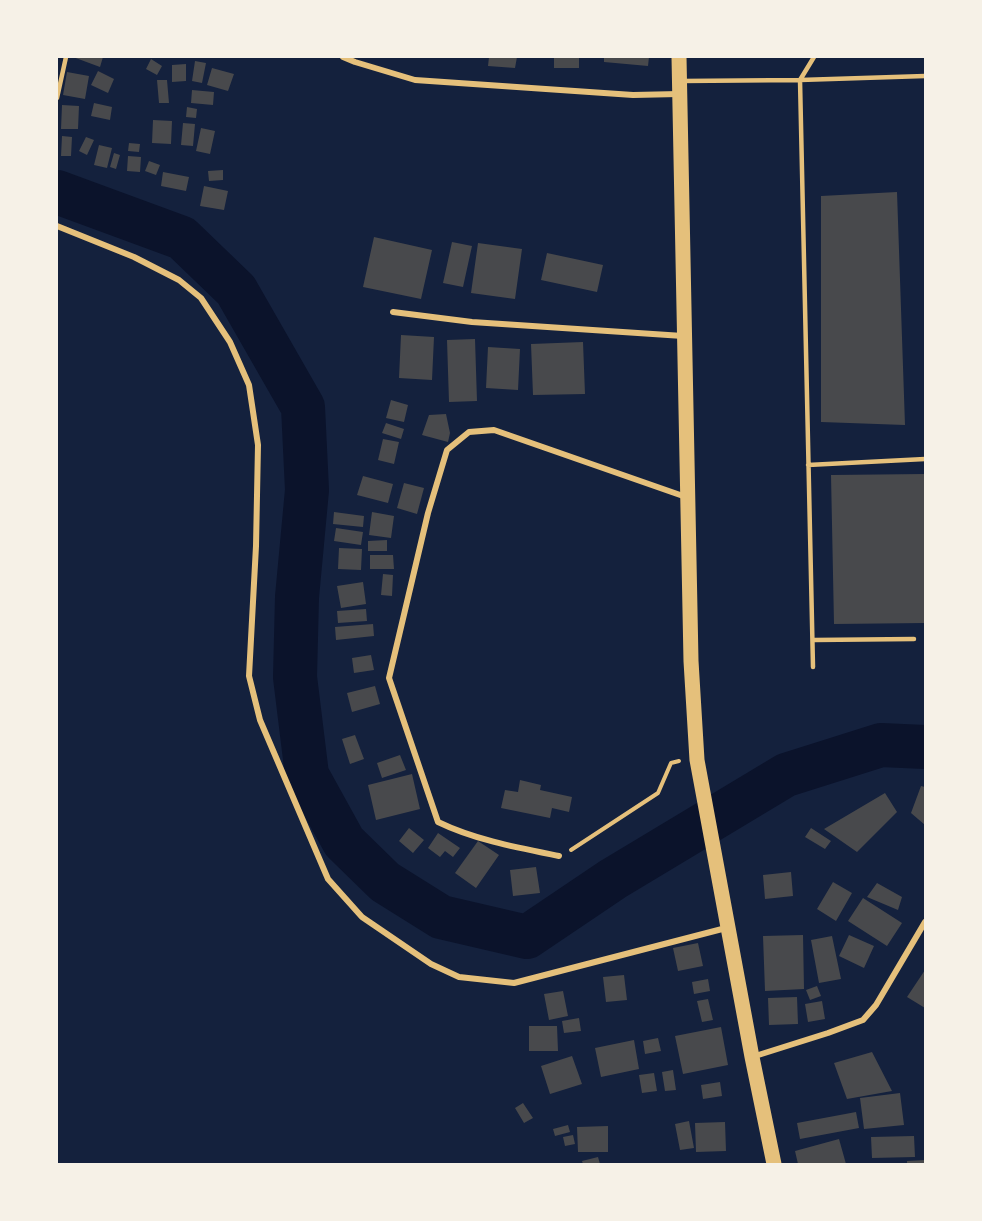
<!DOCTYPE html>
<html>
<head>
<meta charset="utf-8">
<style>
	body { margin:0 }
	#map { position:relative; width:982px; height:1221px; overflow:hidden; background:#14213d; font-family:Figtree,sans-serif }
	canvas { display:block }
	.frame { position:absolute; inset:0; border:58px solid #f6f1e7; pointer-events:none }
</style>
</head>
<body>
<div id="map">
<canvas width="982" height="1221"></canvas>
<div class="frame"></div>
</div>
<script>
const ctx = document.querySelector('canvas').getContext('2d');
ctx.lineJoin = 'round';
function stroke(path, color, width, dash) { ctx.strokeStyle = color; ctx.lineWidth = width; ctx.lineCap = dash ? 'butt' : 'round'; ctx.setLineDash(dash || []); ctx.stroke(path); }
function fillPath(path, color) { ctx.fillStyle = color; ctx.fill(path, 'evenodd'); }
stroke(new Path2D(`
	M57,192L182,238L236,290L303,407L307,490L297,597L295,677L307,775L344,842L385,882L441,917L527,937L613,879L786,775L881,745L925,747`), '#0b132b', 44);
fillPath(new Path2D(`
	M73,57H103L100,67Z
	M489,57H517L515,68L488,66Z
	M554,57H579V68H554Z
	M604,57H649L648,66L604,62Z
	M151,59L162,66L157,75L146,69Z
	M195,61L206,63L202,83L192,81Z
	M186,64V81L172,82V65Z
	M212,68L234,74L228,91L207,85Z
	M98,71L114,79L108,93L91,85Z
	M67,72L89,76L85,99L63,95Z
	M157,80H167L169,103H159Z
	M192,90L214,92L213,105L191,103Z
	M94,103L112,107L110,120L91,116Z
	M62,105L79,106L78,129H61Z
	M187,107L197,109L196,118L186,117Z
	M153,120L172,121L171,144L152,143Z
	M183,123L195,124L193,146L181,145Z
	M201,128L215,131L210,154L196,151Z
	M62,136L72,137L71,156H61Z
	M86,137L94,140L87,155L79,151Z
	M129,143L140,144L139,152L128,151Z
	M99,145L112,148L107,168L94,165Z
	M114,153L120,155L116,169L110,167Z
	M128,156L141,157L140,172L127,171Z
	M149,161L160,165L156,175L145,171Z
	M223,170V180L209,181L208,171Z
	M163,172L189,177L186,191L161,186Z
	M204,186L228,191L224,210L200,206Z
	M897,192L905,425L821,422V196Z
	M374,237L432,250L421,299L363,287Z
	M452,242L472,246L463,287L443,283Z
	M478,243L522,249L515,299L471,293Z
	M547,253L603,265L597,292L541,280Z
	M401,335L434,337L432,380L399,378Z
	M475,339L477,401L449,402L447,340Z
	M583,342L585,394L533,395L531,344Z
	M488,347L520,349L518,390L486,388Z
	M391,400L408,405L404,422L386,418Z
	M446,414L450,433L448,442L422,435L429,415Z
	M386,423L404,429L401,439L382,433Z
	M383,439L399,442L394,464L378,460Z
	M925,474V623L834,624L831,475Z
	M363,476L393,484L388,503L357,495Z
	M404,483L424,488L417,514L397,508Z
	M334,512L364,516L363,527L333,524Z
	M372,512L394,516L391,538L369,535Z
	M336,528L363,532L361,545L334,541Z
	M387,540V551H368V541Z
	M339,548L362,549L361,570L338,569Z
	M370,555H393L394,569H370Z
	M383,574L393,575L392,596L381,595Z
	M363,582L366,604L341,608L337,586Z
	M366,609L367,621L338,623L337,611Z
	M373,624L374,636L336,640L335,627Z
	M371,655L374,670L354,673L352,658Z
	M375,686L380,704L352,712L347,693Z
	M355,735L364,759L350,764L342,739Z
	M400,755L406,770L382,778L377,763Z
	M412,774L420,809L376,820L368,785Z
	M520,780L541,785L540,790L572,797L569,812L552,808L550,818L501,808L505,790L518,792Z
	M921,786L925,787V825L911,813Z
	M885,793L897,812L857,852L824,829Z
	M409,828L424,840L413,853L399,841Z
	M811,828L831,841L825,849L805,837Z
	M438,833L460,848L453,857L445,851L440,857L428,848Z
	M478,841L499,855L476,888L455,873Z
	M536,867L540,893L513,896L510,870Z
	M791,872L793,896L765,899L763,875Z
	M833,882L852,893L836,921L817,909Z
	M877,883L902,897L898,910L867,897Z
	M863,898L902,923L887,946L848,921Z
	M803,935L804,989L765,991L763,936Z
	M849,935L874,946L864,968L839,956Z
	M832,936L841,979L819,983L811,940Z
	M698,943L703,966L678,971L673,948Z
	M925,970V1008L907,997Z
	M624,975L627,1000L606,1002L603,977Z
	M708,979L710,991L694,994L692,982Z
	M817,986L821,996L810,1000L806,990Z
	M563,991L568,1016L549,1020L544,994Z
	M797,997L798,1024L769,1025L768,998Z
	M708,999L713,1020L702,1022L697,1001Z
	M822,1001L825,1019L808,1022L805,1004Z
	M579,1018L581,1031L564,1033L562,1021Z
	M529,1026H557L558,1051H529Z
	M721,1027L728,1065L683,1074L675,1036Z
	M658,1038L661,1051L645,1054L643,1041Z
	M634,1040L639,1069L601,1077L595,1048Z
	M872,1052L892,1091L847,1099L834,1063Z
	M572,1056L582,1084L550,1094L541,1066Z
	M673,1070L676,1090L665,1091L662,1072Z
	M654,1073L657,1091L642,1093L639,1075Z
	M720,1082L722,1096L703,1099L701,1085Z
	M900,1093L904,1125L864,1129L860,1098Z
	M523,1103L533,1118L524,1123L515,1108Z
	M856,1112L859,1128L800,1139L797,1123Z
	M689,1121L694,1148L680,1150L675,1124Z
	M725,1122L726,1151L696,1152L695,1123Z
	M568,1125L570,1132L555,1136L553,1129Z
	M608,1126V1152H578L577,1127Z
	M573,1135L575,1144L565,1146L563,1137Z
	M914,1136L915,1157L872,1158L871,1137Z
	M839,1139L846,1164H798L795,1151Z
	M598,1157L600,1164H583L582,1161Z
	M925,1160V1164H907V1161Z`), '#48494c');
stroke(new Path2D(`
	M571,850L658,793L671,763L679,761`), '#e5c07b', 4);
stroke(new Path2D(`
	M682,81L800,80L925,76
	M57,98L66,57
	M808,465L925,459
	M814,640L914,639
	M813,667L800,80L814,57`), '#e5c07b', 4.5);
stroke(new Path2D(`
	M343,57L355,62L415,80L633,95L679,94
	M57,226L134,257L179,280L201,298L230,342L249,385L258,445L256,546L249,676L260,720L328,879L362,917L431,964L459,977L514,983L726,928
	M393,312L472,322L683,336
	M559,856C519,848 475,840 438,822L389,678L428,513L447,450L469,432L494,430L686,497
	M752,1057L828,1033L863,1020L876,1005L925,922`), '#e5c07b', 6);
stroke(new Path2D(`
	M679,57L691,661L697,760L752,1057L774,1164`), '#e5c07b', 15);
</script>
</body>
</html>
